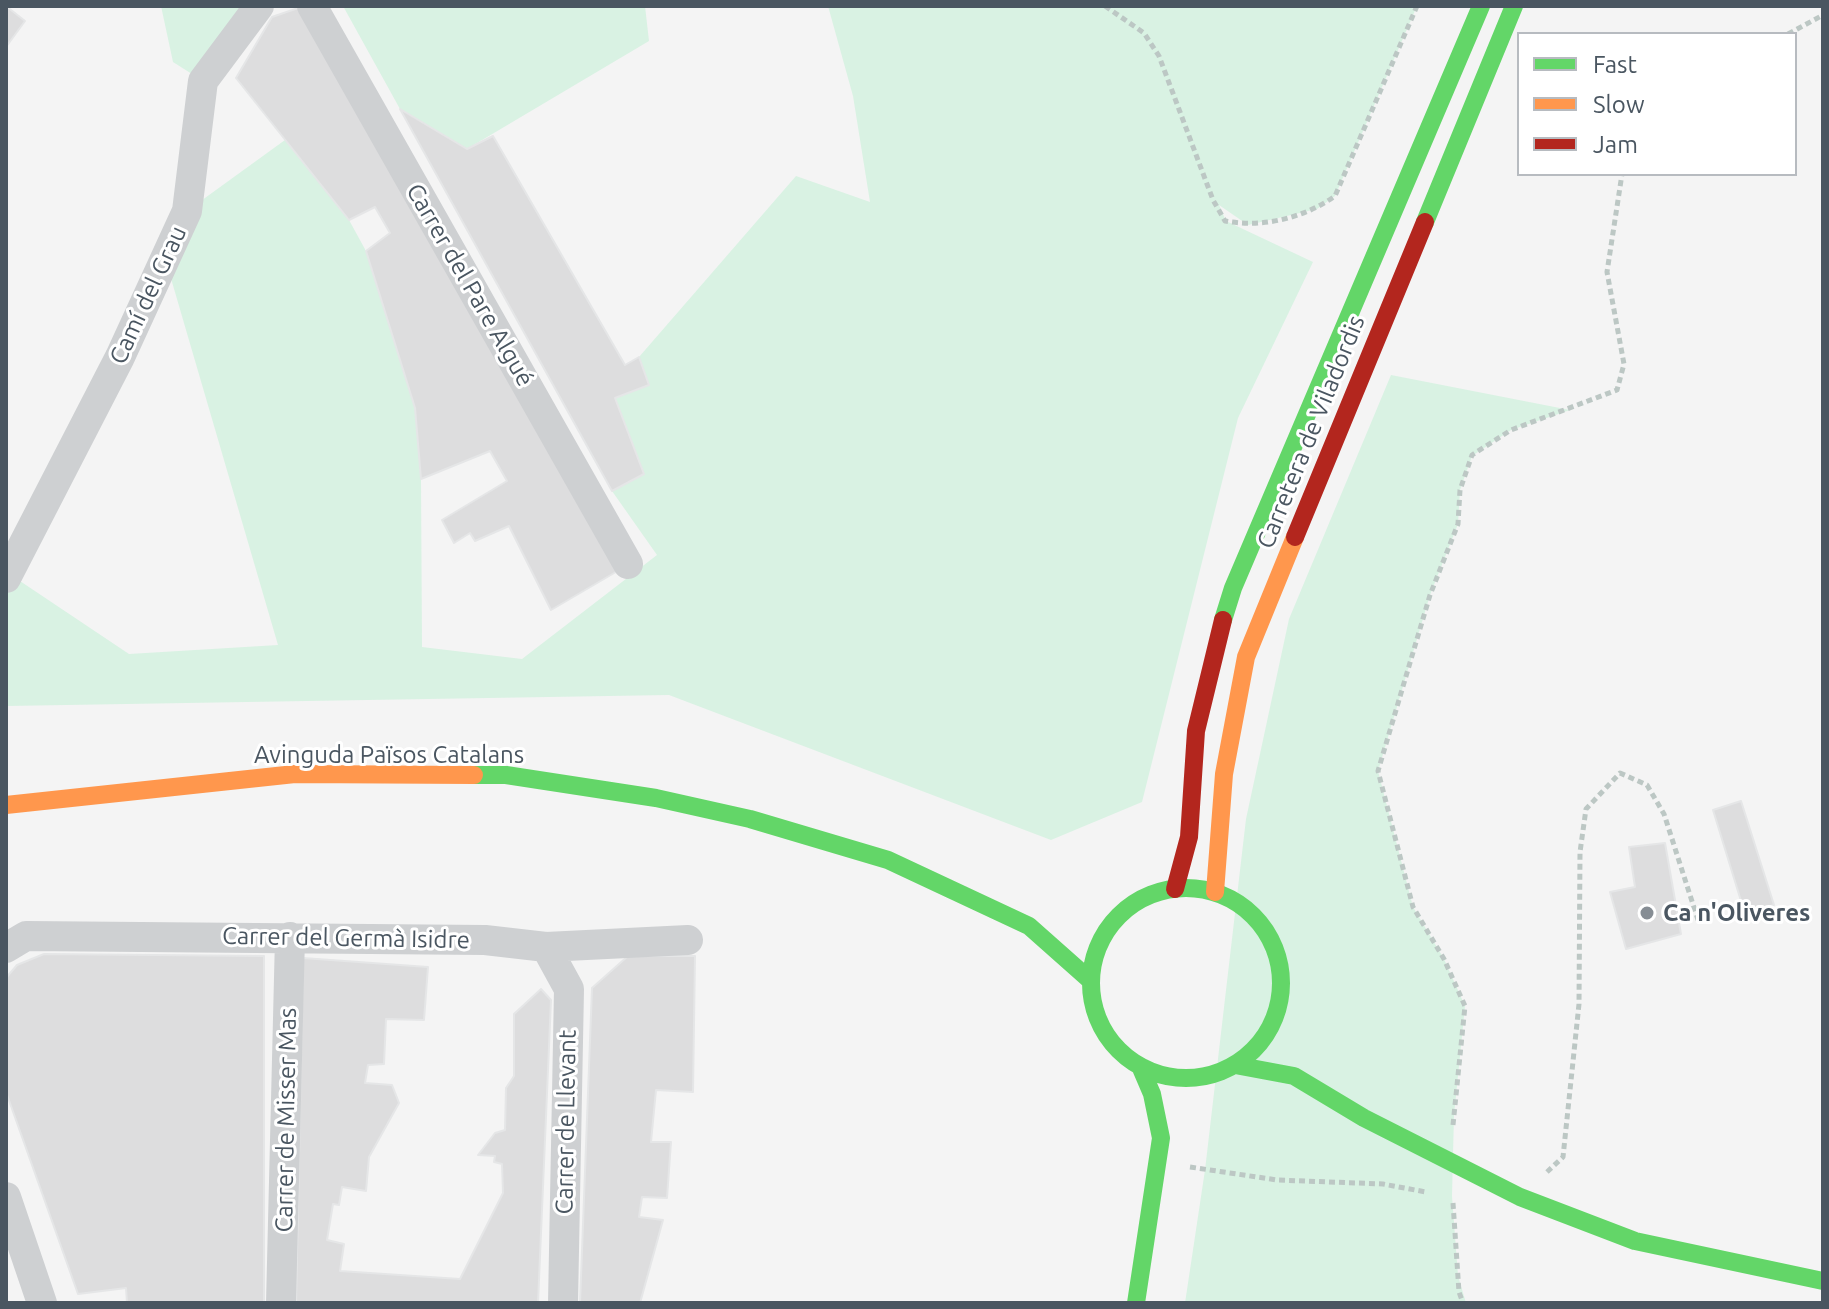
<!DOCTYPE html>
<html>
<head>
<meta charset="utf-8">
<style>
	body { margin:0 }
	#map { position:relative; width:1829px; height:1309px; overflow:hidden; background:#f4f4f4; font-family:Ubuntu,sans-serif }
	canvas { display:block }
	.frame { position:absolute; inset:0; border:8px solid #4a5661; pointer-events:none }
	.legend { position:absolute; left:1517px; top:32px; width:280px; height:144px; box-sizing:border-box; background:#fff; border:2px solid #b7bbc0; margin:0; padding:10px 14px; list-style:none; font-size:24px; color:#4a5661 }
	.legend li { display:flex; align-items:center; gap:16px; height:40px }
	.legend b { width:40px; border:2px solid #b7bbc0 }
</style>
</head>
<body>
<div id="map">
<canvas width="1829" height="1309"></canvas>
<div class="frame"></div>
<ul class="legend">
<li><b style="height:10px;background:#63d668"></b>Fast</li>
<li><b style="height:10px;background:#ff974d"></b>Slow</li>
<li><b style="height:10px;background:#b3261e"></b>Jam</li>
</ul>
</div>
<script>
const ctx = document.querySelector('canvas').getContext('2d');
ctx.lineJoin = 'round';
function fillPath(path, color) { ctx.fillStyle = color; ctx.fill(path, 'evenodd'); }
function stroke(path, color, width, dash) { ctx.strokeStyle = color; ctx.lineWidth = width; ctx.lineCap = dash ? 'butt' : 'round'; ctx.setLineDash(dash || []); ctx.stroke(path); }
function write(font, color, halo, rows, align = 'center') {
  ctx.font = font + ' Ubuntu,sans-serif'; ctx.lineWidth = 6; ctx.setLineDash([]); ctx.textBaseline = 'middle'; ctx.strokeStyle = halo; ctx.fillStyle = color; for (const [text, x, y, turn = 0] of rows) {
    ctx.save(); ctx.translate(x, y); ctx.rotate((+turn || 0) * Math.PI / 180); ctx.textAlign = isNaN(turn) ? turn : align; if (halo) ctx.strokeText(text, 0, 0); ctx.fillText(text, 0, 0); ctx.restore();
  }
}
fillPath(new Path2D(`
	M161,6H259L203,81L173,62Z
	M343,6H645L649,41L467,149L400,109Z
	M828,6H1417L1335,196L1317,209L1248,225L1219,205L1226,221L1313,262L1238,418L1142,802L1051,840L669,695L6,706L8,573L129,654L278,645L165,258L187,211L285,140L349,220L366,251L415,408L421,479L422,647L522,659L657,555L612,491L644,473L615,398L649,385L639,357L796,176L870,202L853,96Z
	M1391,375L1570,410L1511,430L1472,456L1460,490L1458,524L1430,595L1378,771L1413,907L1444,959L1465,1006L1454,1115L1452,1196L1458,1276L1466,1303H1185L1205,1170L1246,819L1289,619Z`), '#d9f2e3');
const building = new Path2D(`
	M6,6L25,21L6,47Z
	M301,7L621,569L551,610L509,526L475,541L470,533L454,543L442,520L507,481L490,451L421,479L415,408L366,251L390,233L375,207L349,220L236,78L272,17Z
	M400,109L467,149L493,136L625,365L639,357L649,385L615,398L644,474L612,491Z
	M1741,801L1774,905L1745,914L1713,810Z
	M1665,843L1681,934L1626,949L1610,892L1635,887L1629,847Z
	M44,954L264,956V1303H127L126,1288L78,1294L6,1092V978L17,965Z
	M628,956H695L693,1092L656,1090L651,1142H671L667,1198L642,1197L639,1217L663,1220L640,1303H580L592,988Z
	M303,958L428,967L424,1020L386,1019L384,1064L368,1065L365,1083L392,1085L399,1103L369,1157L366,1191L342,1187L339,1205L333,1204L327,1240L344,1244L340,1271L460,1279L503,1193L502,1164L494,1162L495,1156L478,1155L495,1133L505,1130L506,1088L514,1076V1014L541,989L551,1000L538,1303H296Z`);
fillPath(building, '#ddddde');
stroke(building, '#e5e6e7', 2);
stroke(new Path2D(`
	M1105,6L1144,33L1159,56L1213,200L1225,221C1263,228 1304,218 1335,196L1417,6
	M1788,34L1823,15
	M1453,1125L1465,1006L1444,959L1413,907L1378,771L1430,595L1458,524L1460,490L1472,455L1511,430L1617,390L1624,364L1607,272L1622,174
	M1190,1167L1277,1180L1383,1184L1426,1192
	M1547,1172L1563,1157L1579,1004L1580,852L1586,809L1620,773L1647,785L1664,814L1698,920
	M1453,1203L1459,1292L1463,1303`), '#bcc7c4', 5, [6, 4]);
stroke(new Path2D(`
	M312,6L628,564
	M6,578L120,357L187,211L203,81L259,6
	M546,947L569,989L563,1303
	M6,948L26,936L485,940L546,947L688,940
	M6,1197L42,1303
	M281,1303L290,937`), '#ced0d2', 30);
stroke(new Path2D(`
	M1425,222L1514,6
	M1223,620L1233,588L1481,6
	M474,775H506L656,798L750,819L888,860L1029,926L1091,981
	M1091 983a95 95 0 1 1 190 0a95 95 0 1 1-190 0Z
	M1235,1065L1294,1076L1364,1118L1520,1197L1635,1241L1823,1281
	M1136,1303L1161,1138L1152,1094L1140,1066`), '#63d668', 18);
stroke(new Path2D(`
	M6,805L295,774L474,775
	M1215,892L1224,774L1246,657L1295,537`), '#ff974d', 18);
stroke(new Path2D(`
	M1295,537L1425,222
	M1175,889L1189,837L1196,731L1223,620`), '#b3261e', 18);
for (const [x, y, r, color] of [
	[1647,913,8,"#868d94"]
]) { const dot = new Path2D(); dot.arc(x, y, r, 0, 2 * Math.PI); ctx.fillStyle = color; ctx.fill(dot); stroke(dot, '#fff', 3); }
write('24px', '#4a5661', '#fff', [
	["Carrer del Pare Algué",470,285,60],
	["Camí del Grau",148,295,-65],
	["Carretera de Viladordis",1311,432,-68],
	["Avinguda Països Catalans",389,755],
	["Carrer del Germà Isidre",346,938,1],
	["Carrer de Misser Mas",286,1120,-89],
	["Carrer de Llevant",566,1122,-89]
]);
write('bold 24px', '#4a5661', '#fff', [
	["Ca n'Oliveres",1663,913]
], 'left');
</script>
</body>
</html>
